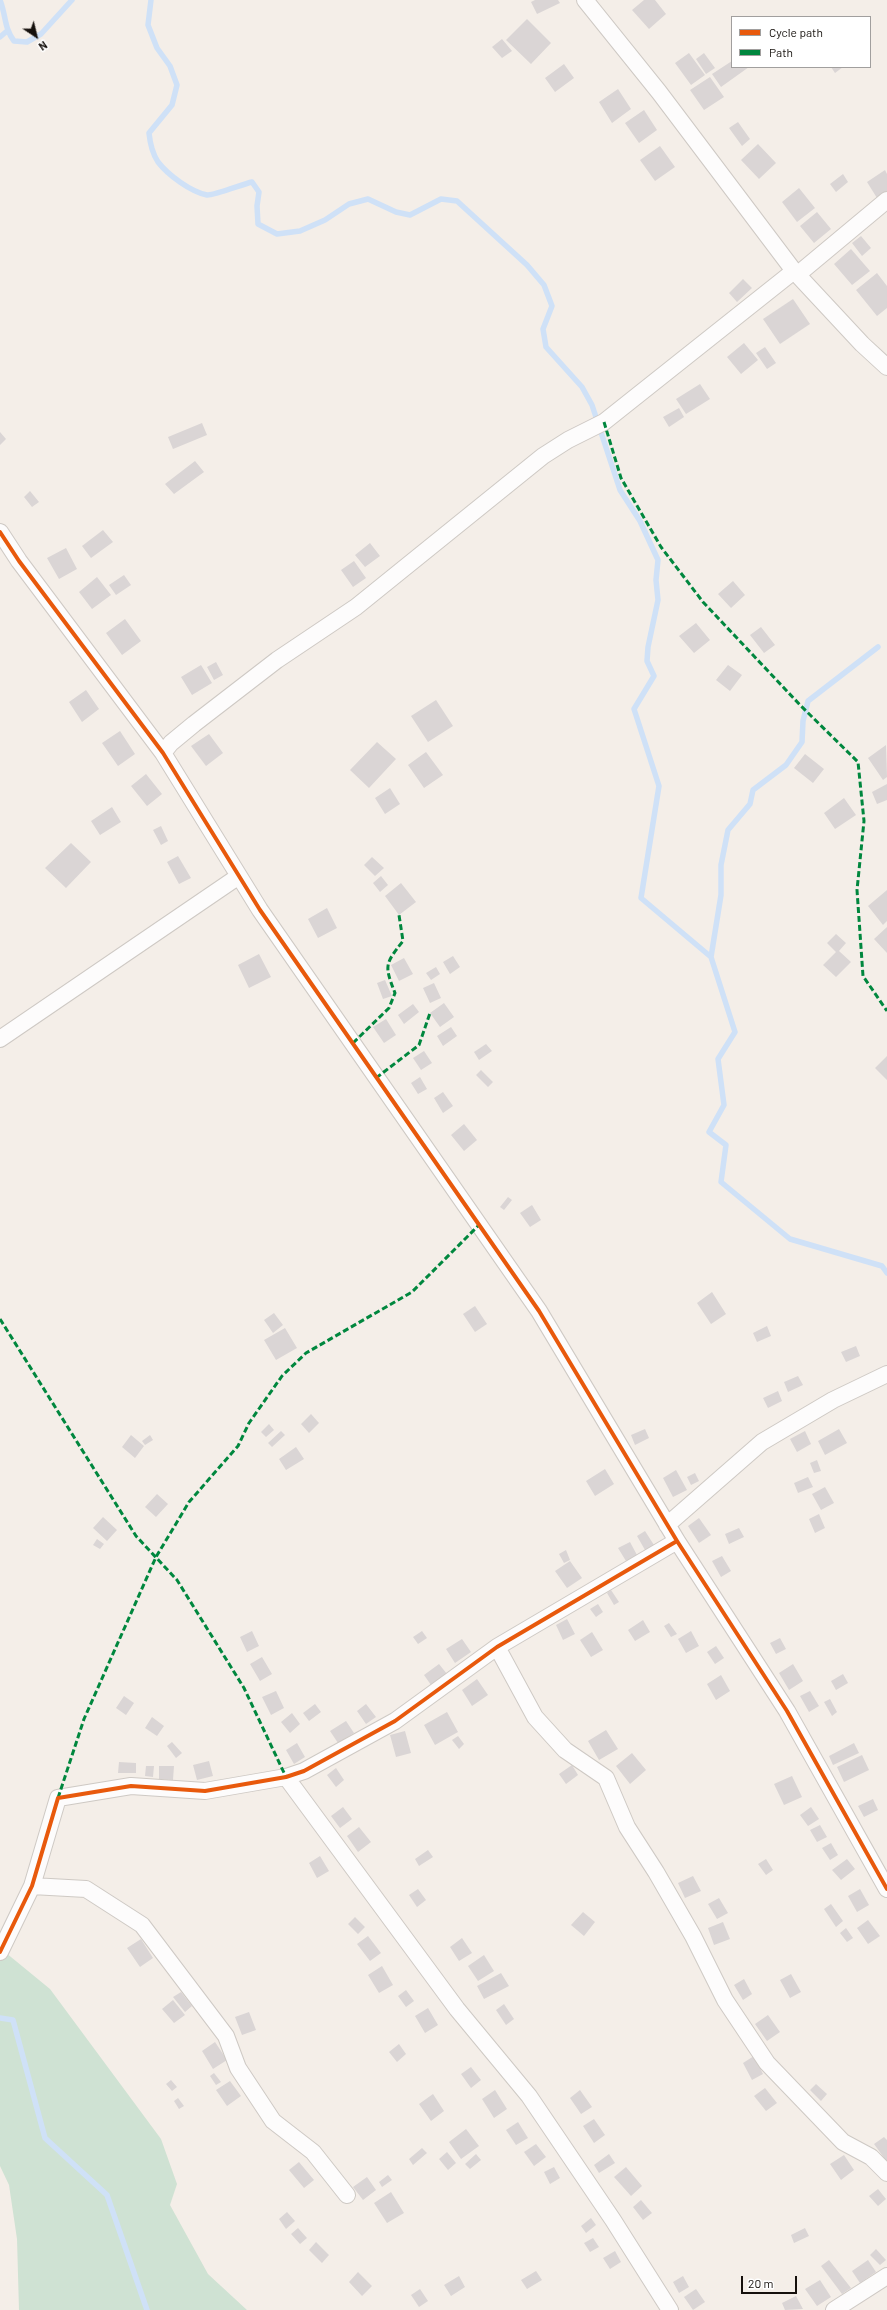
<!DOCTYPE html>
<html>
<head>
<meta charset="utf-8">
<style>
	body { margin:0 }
	#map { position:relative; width:887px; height:2310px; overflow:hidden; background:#f4eee8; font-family:Barlow,sans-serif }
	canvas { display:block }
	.legend { position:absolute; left:731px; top:16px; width:140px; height:52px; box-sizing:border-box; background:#fff; border:1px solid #a19f9e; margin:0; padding:5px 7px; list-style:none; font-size:12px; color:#15100c }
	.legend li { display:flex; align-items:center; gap:8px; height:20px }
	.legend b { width:20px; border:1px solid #a19f9e }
	.north { position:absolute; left:16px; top:16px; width:40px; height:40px; -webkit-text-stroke:3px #fff; paint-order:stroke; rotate:145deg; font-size:11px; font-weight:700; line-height:16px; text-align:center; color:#15100c }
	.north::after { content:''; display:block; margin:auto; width:14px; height:18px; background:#15100c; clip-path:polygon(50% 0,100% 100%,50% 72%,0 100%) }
	.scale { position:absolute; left:741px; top:2276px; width:56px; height:18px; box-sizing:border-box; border:2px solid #15100c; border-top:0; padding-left:5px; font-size:12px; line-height:14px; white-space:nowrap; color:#15100c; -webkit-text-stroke:3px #fff; paint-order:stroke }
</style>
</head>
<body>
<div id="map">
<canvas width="887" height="2310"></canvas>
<ul class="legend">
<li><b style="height:5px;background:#e8590c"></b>Cycle path</li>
<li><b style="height:5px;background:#00873e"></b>Path</li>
</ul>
<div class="north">N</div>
<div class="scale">20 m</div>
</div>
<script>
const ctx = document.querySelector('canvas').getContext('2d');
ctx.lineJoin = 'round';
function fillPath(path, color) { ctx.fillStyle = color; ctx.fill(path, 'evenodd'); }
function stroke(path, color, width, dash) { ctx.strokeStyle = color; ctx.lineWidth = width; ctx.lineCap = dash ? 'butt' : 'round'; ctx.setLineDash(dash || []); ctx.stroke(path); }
fillPath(new Path2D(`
	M0,1948L50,1989L161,2139L177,2184L170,2205L208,2274L247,2310H19L17,2239L9,2185L0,2166Z`), '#cfe2d3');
stroke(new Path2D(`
	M0,0C6,15 4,28 14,41L27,42L41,34L72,0
	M151,0L148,25L157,48L170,66L177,85L172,105L149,133C150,143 152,153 158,162C168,175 191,192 207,195C213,196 243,184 252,182L259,192L257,206L258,224L277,234L300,231L325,220L349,204L368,199L396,212L410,215L441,199L457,201L527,265L544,285L552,306L543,329L546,347L582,387L592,405L620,490L640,521L658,560L656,580L658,600L648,647L647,661L654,676L634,709L659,786L641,898L711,957L735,1032L718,1059L724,1105L709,1132L726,1145L721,1182L790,1239L882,1266L887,1273
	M0,37L7,31
	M711,957L721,895V865L728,830L750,804L753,790L786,765L802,742L803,721L808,701L878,647
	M0,2018L13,2020L45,2138L107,2195L147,2310`), '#cfe1f7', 5.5);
fillPath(new Path2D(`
	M535,0H558L560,3L537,14L531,2Z
	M644,0H655L666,14L649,29L632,10Z
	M527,19L551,43L531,64L506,40Z
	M502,39L512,51L502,58L492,47Z
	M689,53L705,75L691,85L675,63Z
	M704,53L715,68L706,74L696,59Z
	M732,61V67H749L721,87L712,74Z
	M564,64L574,78L555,92L545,78Z
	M831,67H843L835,73Z
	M710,77L724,97L704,110L690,90Z
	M618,89L631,109L612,123L599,102Z
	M644,110L657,130L639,143L625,123Z
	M738,122L750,139L742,146L729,128Z
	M758,144L776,163L759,179L741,160Z
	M660,146L675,167L655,181L640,160Z
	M885,170L887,174V191L877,198L867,182Z
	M843,174L848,182L836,192L830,184Z
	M799,188L815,208L797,222L782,202Z
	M817,212L831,229L814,243L800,226Z
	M861,236L871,248L862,256L852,243Z
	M851,249L870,271L852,285L834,264Z
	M877,273L887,286V308L877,316L856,290Z
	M743,279L752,288L737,302L729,293Z
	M793,299L810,324L780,344L763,319Z
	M744,343L758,360L741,374L727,357Z
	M765,347L776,363L767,369L756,353Z
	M700,384L710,399L686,414L676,399Z
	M679,408L684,417L669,427L663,417Z
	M202,423L207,435L173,449L168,437Z
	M0,432L6,439L0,445Z
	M195,461L204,472L174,494L165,484Z
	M30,491L39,502L32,507L24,497Z
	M103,530L113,542L91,558L82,546Z
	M370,543L380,556L365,567L355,555Z
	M66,548L77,569L59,579L47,558Z
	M354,561L366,578L353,587L341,570Z
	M124,575L131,585L116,595L109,585Z
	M97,577L111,595L92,609L79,592Z
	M733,581L745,595L731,608L718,594Z
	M125,619L141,641L122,655L106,633Z
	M696,623L710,640L694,653L679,636Z
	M761,627L775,645L764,653L750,635Z
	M216,662L223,675L214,680L207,667Z
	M201,665L212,683L192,695L181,677Z
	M728,665L742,675L730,691L716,680Z
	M86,690L99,709L82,722L69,702Z
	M436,700L453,726L428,742L411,716Z
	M120,731L135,754L118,766L102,743Z
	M209,734L223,753L206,766L191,746Z
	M377,742L396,759L369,788L350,770Z
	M886,745L887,777L883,780L868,758Z
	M426,752L443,775L424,788L408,765Z
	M805,754L824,769L813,783L794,768Z
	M146,774L162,794L147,806L131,786Z
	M887,784V800L877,804L872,792Z
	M390,788L400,804L385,814L375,798Z
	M844,798L856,815L835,829L824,813Z
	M112,807L121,822L100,835L91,821Z
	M161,826L168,841L161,845L153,830Z
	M71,843L91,862L66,888L45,868Z
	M178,856L191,878L179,884L167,862Z
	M372,857L384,868L375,876L364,865Z
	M381,876L388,885L380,892L373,883Z
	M401,883L416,902L399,915L385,896Z
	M887,890V921L883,925L868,906Z
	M327,908L337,928L318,938L308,919Z
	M887,927V953L874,939Z
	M836,934L846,943L839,951L851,962L836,977L823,965L836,952L827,943Z
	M259,954L271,977L249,988L238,965Z
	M453,956L460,967L450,974L443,962Z
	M404,958L413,974L399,981L391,965Z
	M436,967L440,974L431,980L426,973Z
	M385,980L392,996L383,999L377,983Z
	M434,983L441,998L430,1003L423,988Z
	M444,1003L454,1017L440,1027L430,1013Z
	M413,1004L419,1012L404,1024L398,1015Z
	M386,1019L396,1035L384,1043L373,1027Z
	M451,1027L457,1036L443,1046L437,1036Z
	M486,1044L492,1051L479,1060L474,1052Z
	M424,1051L432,1063L421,1070L413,1058Z
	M887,1056V1080L875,1068Z
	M481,1070L493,1082L488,1087L476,1075Z
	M420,1077L427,1089L418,1094L411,1083Z
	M443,1092L453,1106L443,1113L434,1098Z
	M464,1124L477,1140L464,1151L451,1135Z
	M508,1197L512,1200L504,1210L500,1207Z
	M532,1205L541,1220L530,1227L520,1213Z
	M712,1292L726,1314L711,1324L697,1303Z
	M475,1306L487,1324L475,1332L463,1314Z
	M274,1313L283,1325L273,1333L264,1320Z
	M767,1326L771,1336L757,1342L753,1333Z
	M285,1328L297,1348L276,1360L264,1340Z
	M856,1346L860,1356L846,1362L841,1352Z
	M798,1376L803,1385L788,1392L784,1382Z
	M778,1391L782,1401L768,1408L763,1398Z
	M311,1414L319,1423L309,1433L301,1424Z
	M269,1424L274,1430L266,1437L261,1432Z
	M645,1429L649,1438L635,1445L631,1435Z
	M839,1429L847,1443L825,1455L818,1441Z
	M281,1431L285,1435L272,1447L268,1443Z
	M805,1431L811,1444L797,1452L790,1439Z
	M131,1435L144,1446L135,1458L122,1447Z
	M150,1435L153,1440L145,1445L142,1441Z
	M296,1447L304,1459L286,1470L279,1459Z
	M817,1460L821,1471L814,1473L810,1463Z
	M605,1469L614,1484L595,1496L586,1481Z
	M676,1470L687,1490L673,1497L663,1478Z
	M695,1473L699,1481L691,1485L687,1477Z
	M808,1477L813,1487L798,1493L794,1483Z
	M825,1487L834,1503L821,1510L812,1494Z
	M157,1494L168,1504L156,1517L145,1507Z
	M819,1514L825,1528L815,1533L809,1519Z
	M103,1517L117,1530L107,1541L93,1528Z
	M699,1518L711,1535L699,1543L688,1526Z
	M739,1528L744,1537L729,1544L725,1534Z
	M645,1531L654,1545L645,1550L637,1536Z
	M97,1539L104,1544L100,1549L93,1545Z
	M630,1542L637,1555L626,1561L618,1548Z
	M566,1550L570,1560L564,1563L559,1554Z
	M722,1556L731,1571L721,1577L712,1561Z
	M570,1561L582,1578L567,1588L555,1571Z
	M611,1590L619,1602L614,1605L607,1593Z
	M598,1604L603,1612L596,1617L590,1609Z
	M567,1619L575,1634L563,1640L556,1625Z
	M643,1620L650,1632L635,1641L628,1630Z
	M669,1623L677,1634L671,1637L664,1626Z
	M252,1631L259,1646L247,1652L240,1637Z
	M422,1631L427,1638L418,1644L413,1637Z
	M691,1631L699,1646L686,1653L678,1639Z
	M592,1632L603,1650L591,1657L580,1640Z
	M780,1638L786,1649L776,1654L770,1643Z
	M462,1639L471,1652L455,1663L446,1649Z
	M716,1646L724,1658L715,1664L707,1652Z
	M262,1657L272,1674L260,1681L250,1664Z
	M439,1664L447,1674L431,1685L424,1675Z
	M793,1664L803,1681L789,1690L779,1673Z
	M843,1674L848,1683L836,1690L831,1681Z
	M721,1675L730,1691L716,1700L707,1684Z
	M477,1679L488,1695L472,1706L462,1690Z
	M276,1691L284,1708L271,1715L262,1697Z
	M810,1691L819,1706L809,1712L800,1696Z
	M124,1696L134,1703L126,1715L116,1708Z
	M830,1699L837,1712L832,1716L824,1702Z
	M315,1704L321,1712L309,1721L303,1713Z
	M366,1704L376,1717L366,1724L357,1711Z
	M447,1712L458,1732L435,1745L424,1725Z
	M292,1713L300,1724L290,1733L281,1722Z
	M152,1717L164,1726L157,1736L145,1728Z
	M346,1721L354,1733L338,1743L330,1731Z
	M606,1730L618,1749L599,1760L588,1741Z
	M405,1731L411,1753L396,1757L390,1735Z
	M458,1736L464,1744L459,1749L452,1740Z
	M172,1742L182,1753L176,1758L167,1746Z
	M297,1743L305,1757L294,1764L286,1750Z
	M854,1743L859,1753L833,1765L829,1756Z
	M632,1753L646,1770L630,1784L616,1766Z
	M862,1755L869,1770L844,1782L837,1767Z
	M209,1761L213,1776L197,1780L193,1765Z
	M119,1762L136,1763V1773H118Z
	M572,1765L578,1775L566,1784L559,1774Z
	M146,1766H154L153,1777L145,1776Z
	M159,1766H174L173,1780L159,1779Z
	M336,1768L344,1780L336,1787L327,1775Z
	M792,1776L802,1797L784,1805L774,1784Z
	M873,1799L878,1810L864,1817L858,1806Z
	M343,1807L352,1819L340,1828L331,1816Z
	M811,1807L819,1819L808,1826L800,1815Z
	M820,1825L827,1837L817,1842L810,1830Z
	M359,1827L371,1842L358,1852L347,1836Z
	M831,1843L838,1855L830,1860L822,1848Z
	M428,1850L433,1857L419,1866L415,1859Z
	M320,1856L329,1871L317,1878L309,1863Z
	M766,1859L773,1870L766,1875L758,1864Z
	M847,1859L855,1869L841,1880L832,1870Z
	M693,1876L701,1891L685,1898L678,1883Z
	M418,1889L426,1900L417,1907L409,1895Z
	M860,1889L869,1905L857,1912L848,1896Z
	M719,1898L728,1913L717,1919L708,1904Z
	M831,1904L843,1921L836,1927L824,1909Z
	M583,1912L595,1922L584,1936L571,1925Z
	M355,1917L365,1927L358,1934L348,1924Z
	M868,1920L880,1936L868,1944L857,1928Z
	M723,1922L730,1939L714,1945L708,1928Z
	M846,1928L853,1938L847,1942L840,1933Z
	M368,1936L381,1953L370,1961L357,1944Z
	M462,1938L472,1953L459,1961L450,1947Z
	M141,1939L153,1958L140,1967L127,1948Z
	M484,1955L494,1971L478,1981L468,1966Z
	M382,1966L393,1985L379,1993L368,1975Z
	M501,1973L509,1986L484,1999L477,1986Z
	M791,1974L801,1992L790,1998L780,1980Z
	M744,1979L752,1994L743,2000L734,1985Z
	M406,1990L414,2001L406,2007L398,1996Z
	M181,1992L192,2006L185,2012L173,1997Z
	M173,2000L185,2015L174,2023L162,2009Z
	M504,2004L514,2019L506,2025L496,2010Z
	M428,2008L438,2025L425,2033L415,2016Z
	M249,2012L256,2030L242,2035L235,2017Z
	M768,2015L780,2032L767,2041L755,2024Z
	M215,2042L227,2060L213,2069L202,2051Z
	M399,2044L406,2054L397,2062L389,2052Z
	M754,2056L763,2074L752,2080L743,2063Z
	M471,2067L481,2080L471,2088L461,2074Z
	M214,2073L221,2082L216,2085L210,2076Z
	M171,2080L177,2087L172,2091L166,2084Z
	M230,2081L241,2096L227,2106L216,2090Z
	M816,2084L827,2094L821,2101L810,2090Z
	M765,2088L777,2103L766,2111L754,2096Z
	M495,2090L507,2109L494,2118L482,2099Z
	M580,2090L592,2107L581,2114L570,2098Z
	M433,2094L444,2111L431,2121L419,2104Z
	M178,2098L184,2106L179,2109L174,2101Z
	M594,2119L605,2135L594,2143L583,2126Z
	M518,2122L528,2138L516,2145L506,2130Z
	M466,2129L479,2146L461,2159L449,2142Z
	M884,2137L887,2140V2162L874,2144Z
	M536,2144L546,2157L534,2166L524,2152Z
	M422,2148L427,2153L413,2165L409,2159Z
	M447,2152L456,2163L448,2170L439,2159Z
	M476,2154L481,2160L470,2169L465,2164Z
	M609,2154L615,2163L599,2173L594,2165Z
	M844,2155L854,2170L841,2180L830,2164Z
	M299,2162L314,2180L304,2188L289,2170Z
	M554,2167L560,2178L550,2184L544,2172Z
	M626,2167L642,2186L631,2196L614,2177Z
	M388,2175L392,2180L382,2187L379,2182Z
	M367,2177L376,2190L363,2200L353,2187Z
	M878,2189L886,2199L878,2206L869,2196Z
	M391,2192L404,2213L387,2223L374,2203Z
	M641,2200L652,2213L643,2220L633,2207Z
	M287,2212L295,2221L286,2229L279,2219Z
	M591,2218L596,2225L586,2233L581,2226Z
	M298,2228L307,2238L300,2244L291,2234Z
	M805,2228L809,2236L794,2243L791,2235Z
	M593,2238L599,2247L590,2252L584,2243Z
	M316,2242L329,2255L322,2263L309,2250Z
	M876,2249L886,2260L880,2265L870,2255Z
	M615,2251L621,2262L610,2269L603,2258Z
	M829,2260L851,2288L842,2294L821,2266Z
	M868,2260L876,2272L860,2283L852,2271Z
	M536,2271L542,2280L527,2289L521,2280Z
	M358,2272L372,2286L362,2296L349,2282Z
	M459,2276L465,2287L451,2296L444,2285Z
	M683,2276L689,2287L679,2293L673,2282Z
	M820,2280L831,2297L817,2306L805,2289Z
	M420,2289L428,2301L419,2307L411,2295Z
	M696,2289L705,2302L693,2310L684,2297Z
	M796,2296L803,2309L785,2310L782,2303Z`), '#dad5d5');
const minor = new Path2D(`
	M585,0L659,92L794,271L862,344L887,367
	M797,275L887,200
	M0,532L19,561L163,753L260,910L539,1311L677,1541L787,1711L887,1889
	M163,753L171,743L194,724L277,660L356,607L543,456L568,440L604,422L794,271
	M0,1039L239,876
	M667,1525L762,1442L833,1400L887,1374
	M497,1647L535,1717L565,1750L606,1778L627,1827L656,1872L693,1936L725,2000L767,2063L843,2142L871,2157L887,2173
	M286,1777L457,2009L529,2096L613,2220L670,2310
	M32,1886L86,1889L142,1925L226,2036L238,2068L273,2121L313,2152L347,2195
	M0,1952L32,1886L58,1798L131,1786L205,1791L286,1777L304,1771L395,1721L497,1647L677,1541
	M834,2310L887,2276`);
stroke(minor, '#cec9c4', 18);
stroke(minor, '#fdfcfc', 16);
stroke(new Path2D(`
	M604,422L621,478L661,547L703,602L801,706L858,762L864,821L857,890L863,976L887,1011
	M353,1043L389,1008L395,993C384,965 385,964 403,941L399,915
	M376,1078L419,1045L430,1013
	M0,1319L136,1536L177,1580L244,1688L286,1777
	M58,1798L84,1719L156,1557L189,1502L238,1446L249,1423L282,1376L306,1353L412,1292L479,1225`), '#00873e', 3, [6, 3]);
stroke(new Path2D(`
	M0,532L19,561L163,753L260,910L539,1311L677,1541L787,1711L887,1889
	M0,1952L32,1886L58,1798L131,1786L205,1791L286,1777L304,1771L395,1721L497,1647L677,1541`), '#e8590c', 4);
</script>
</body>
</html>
